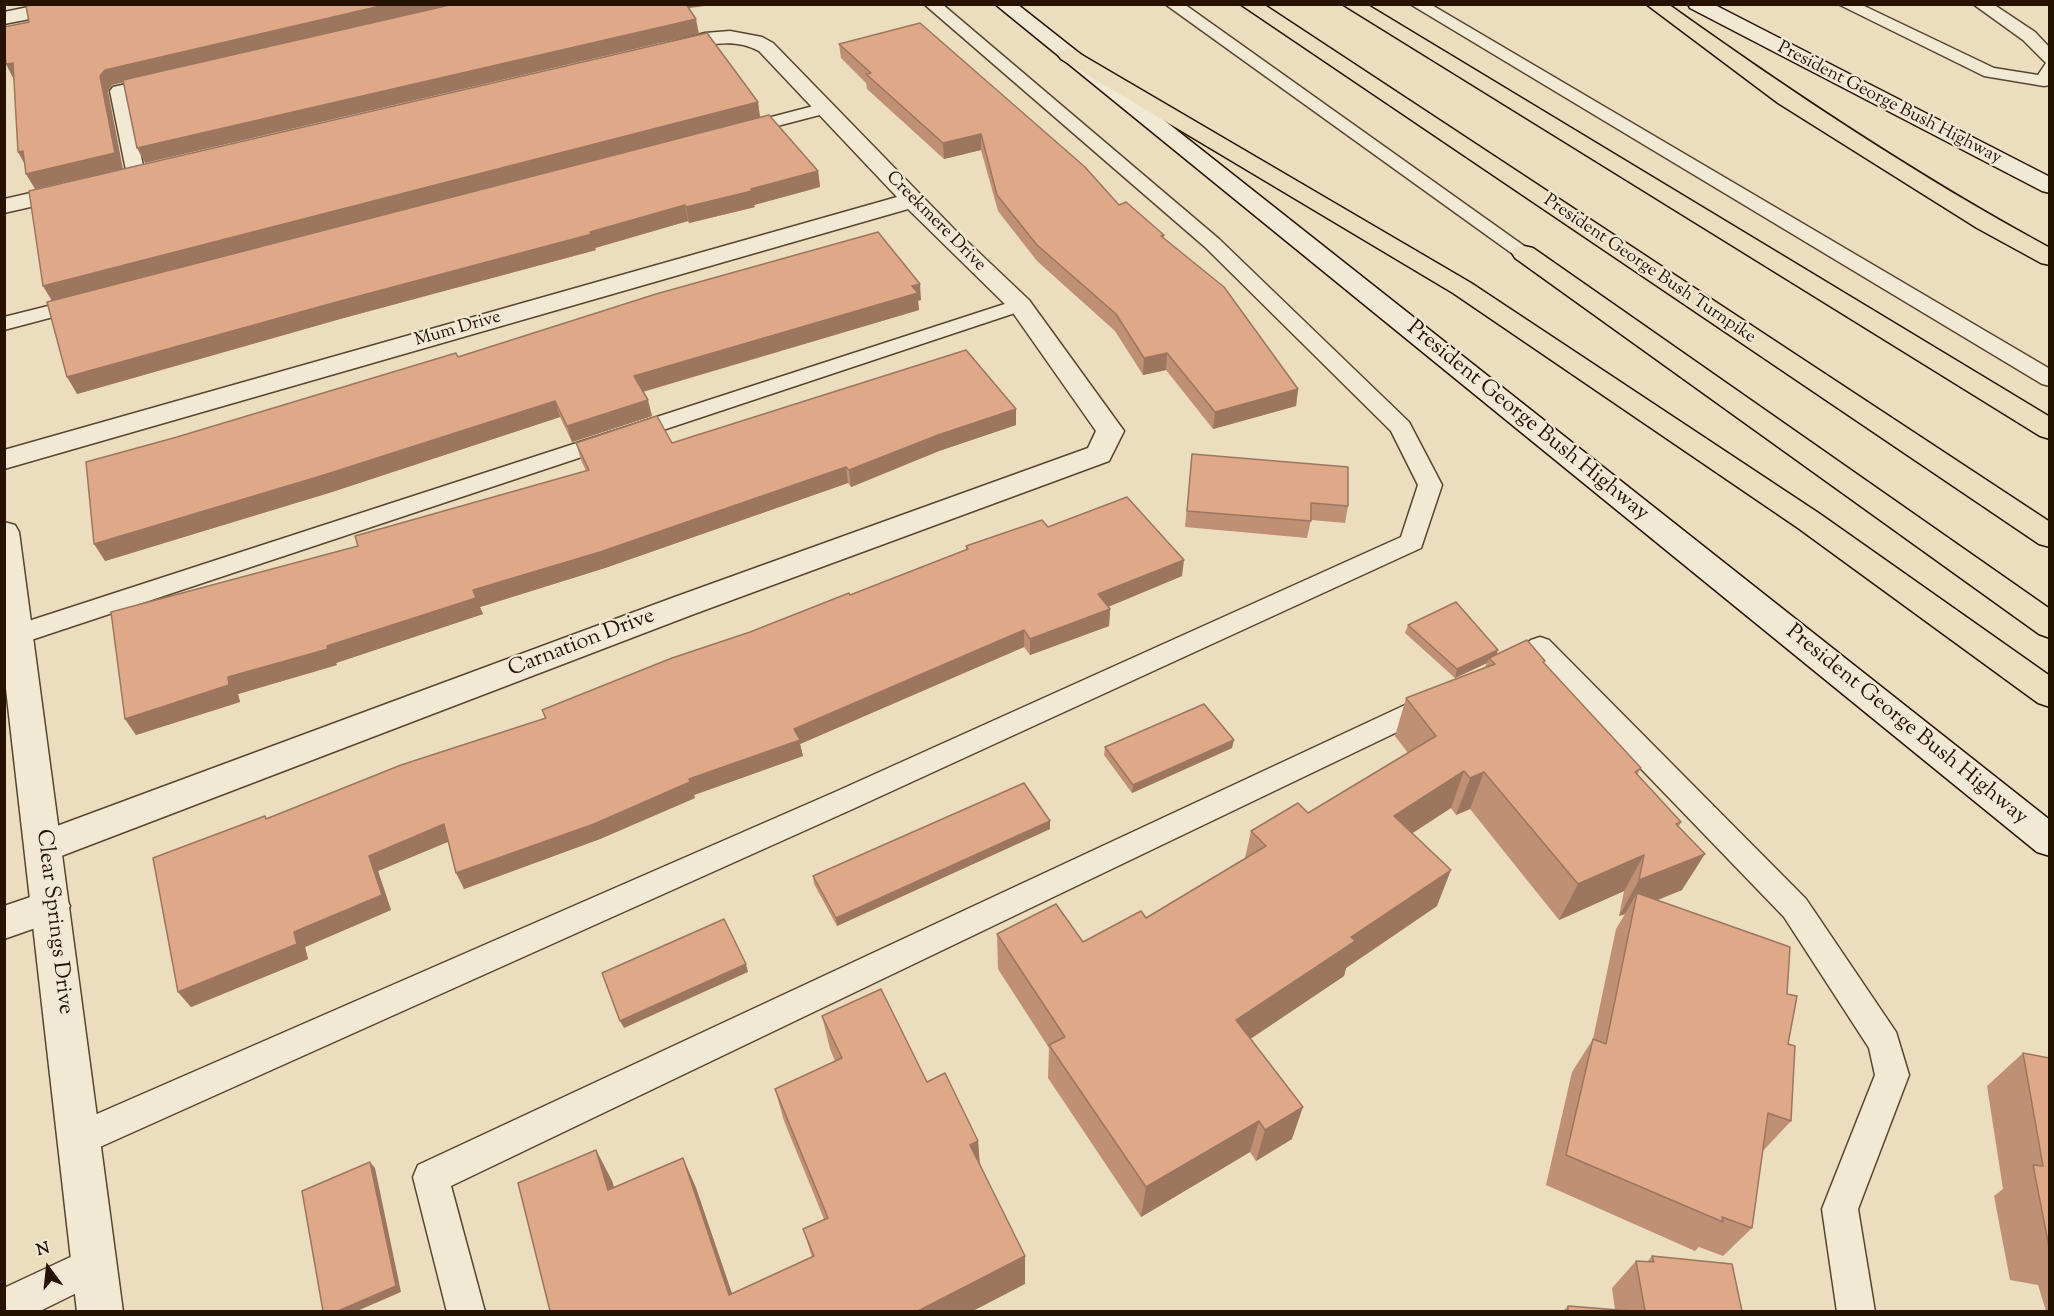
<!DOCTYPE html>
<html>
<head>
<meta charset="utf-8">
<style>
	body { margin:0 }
	#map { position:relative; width:2054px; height:1316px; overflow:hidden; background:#ebddbd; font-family:"Sorts Mill Goudy",serif }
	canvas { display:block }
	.frame { position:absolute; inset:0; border:6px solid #271200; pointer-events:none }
	.north { position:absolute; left:18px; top:1238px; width:60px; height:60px; -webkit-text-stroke:4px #f2e9d4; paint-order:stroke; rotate:345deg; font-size:16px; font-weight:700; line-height:24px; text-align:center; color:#271200 }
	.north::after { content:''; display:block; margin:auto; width:21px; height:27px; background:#271200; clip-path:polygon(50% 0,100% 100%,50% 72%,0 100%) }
</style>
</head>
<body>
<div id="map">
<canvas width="2054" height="1316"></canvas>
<div class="frame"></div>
<div class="north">N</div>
</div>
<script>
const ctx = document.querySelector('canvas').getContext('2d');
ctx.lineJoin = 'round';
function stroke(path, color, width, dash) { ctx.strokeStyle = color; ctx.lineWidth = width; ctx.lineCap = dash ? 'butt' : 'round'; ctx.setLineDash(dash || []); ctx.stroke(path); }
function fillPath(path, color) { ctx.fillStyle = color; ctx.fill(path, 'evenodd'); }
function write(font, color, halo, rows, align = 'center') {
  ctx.font = font + ' "Sorts Mill Goudy",serif'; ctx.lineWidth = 4.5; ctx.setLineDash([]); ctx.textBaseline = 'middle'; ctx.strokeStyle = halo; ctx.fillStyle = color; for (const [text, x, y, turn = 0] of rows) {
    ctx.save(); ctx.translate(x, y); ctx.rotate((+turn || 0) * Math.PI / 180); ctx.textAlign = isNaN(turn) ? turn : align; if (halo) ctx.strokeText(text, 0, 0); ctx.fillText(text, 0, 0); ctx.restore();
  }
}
const service = new Path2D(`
	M924,4H942L1219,239L1409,422L1442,485L1421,548L855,808L91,1151L79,1156L67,1151L61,1139L67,1127L835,792L1401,537L1418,485L1391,431L1205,247Z
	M1165,4H1184L1534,253L1531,257H1517Z
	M1410,4H1430L2050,369V386L2042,384Z
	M1838,4H1860L1994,68L2038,75L2046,63L2023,40L1973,4H1993L2035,32L2050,48V85L2044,86L1984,76Z
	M160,76L166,77L169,81L166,85L128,94L145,175L143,179H129L127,175L110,91L113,87Z
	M825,103L831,104L834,108L831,112L739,136L733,135L730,131L733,127Z
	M84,297L91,299L95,303L91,307L4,330V317Z
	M1020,299L1027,301L1031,305L1027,309L4,649V629Z
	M1540,637L1549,640L1806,899L1896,1032L1909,1075L1858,1209L1875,1312H1837L1822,1209L1875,1075L1869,1048L1784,917L1539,663L1505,678L1495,675L1491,668L1495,661L1515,652L1531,640Z
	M1433,692L1443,696L1447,703L1443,710L451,1186L485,1312H447L413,1177L418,1165Z
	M94,1246L107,1252L113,1265L107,1278L38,1312H4V1288Z`);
const minor = new Path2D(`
	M43,4H85L83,8L76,10L4,24V12Z
	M730,31L762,37L773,43L954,229L1029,300L1124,431L1109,461L694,614L56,858L43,862L30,858L25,847L30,836L672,598L1088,448L1096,431L1011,310L908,209L4,469V450L897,197L759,51C736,39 713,43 689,50C679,52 671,56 661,53L658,49L661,45L705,33Z
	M75,183L83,185L87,190L83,195L4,213V199Z
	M51,890L64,894L70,906L64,918L4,939V906Z`);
const tertiary = new Path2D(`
	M4,522L15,525L19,532L123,1312H77L4,671Z`);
const secondary = new Path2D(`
	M995,4H1017L2050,820V856L2037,852Z
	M1688,4H1713L2050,177V193L2042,191L1690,8Z`);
const motorway = new Path2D(`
	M1240,4H1263L2050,522V547L2039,544Z
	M1342,4H1366L2050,417V439L2040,436Z
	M1646,4H1668C1791,92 1917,176 2050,248V265L2041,263L1977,228L1778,103Z
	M1068,49L1075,51L1471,283L1820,514L2050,676V707L2038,703L1798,528L1453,293L1061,59L1058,55L1061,51Z
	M1524,246L1533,248L2050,609V638L2039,634L1515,258L1512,253L1515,248Z`);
stroke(service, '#58452f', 3);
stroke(minor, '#58452f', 3);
stroke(tertiary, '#58452f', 3);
stroke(secondary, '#271200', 3);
stroke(motorway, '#271200', 3);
fillPath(service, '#f2e9d4');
fillPath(minor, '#f2e9d4');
fillPath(tertiary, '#f2e9d4');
fillPath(secondary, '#f2e9d4');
fillPath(motorway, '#ebddbd');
fillPath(new Path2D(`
	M839,44L1119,205L1164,235V239L1298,389L1296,406L1213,429L1166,370L1143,375L1115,331L1037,261L998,211L981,150L944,159L867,89L866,83L841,58Z
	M758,102L760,117L818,171L820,187L754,205L755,207L689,223L688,221L595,248L596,250L340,319L77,394L52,301L43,286Z
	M921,300L918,301L919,310L643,392L652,416L572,442L560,417L332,492L105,561L177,437L458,357Z
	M1016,425L939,451L851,487L848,483L605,568L480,607L483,614L336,663L337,665L238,694L240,702L136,735L125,719L358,546L586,471L581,460L576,443H672Z
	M1192,454L1348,506L1345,523L1311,520L1307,538L1185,527Z
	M1048,527L1182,576L1108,607L1110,609L1109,626L1030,655L1024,647L800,744L803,756L694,795L695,798L600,839L464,889L448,842L378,871L391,910L305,947L308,959L191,1007L178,992L265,816L267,818L545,719L542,710L850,595L966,550V546Z
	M1408,625L1497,654L1544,663L1641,768L1637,775L1681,822L1679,826L1682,890L1657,900L1787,994L1791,1121L1762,1152L1752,1228L1723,1256L1699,1247L1695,1251L1546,1185L1572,1072L1593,1039L1616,929L1625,914L1619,916L1624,891L1559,920L1470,809L1456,815L1451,808L1412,833L1437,906L1346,968L1344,976L1250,1039L1292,1139L1256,1161L1250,1152L1141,1217L1048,1078L1049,1048L998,969L997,934L1083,942L1146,918L1245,858L1251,831L1308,813L1408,753L1395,736L1406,698L1485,667L1487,663L1455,678L1405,633Z
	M1105,747L1232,748L1132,793L1104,755Z
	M1050,821V829L837,926L814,884L813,876Z
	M822,1016L927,1082L978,1141L980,1163L1025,1284L550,1311L596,1150L612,1181L614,1187L683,1158L696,1188L732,1294L812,1257L803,1229L824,1219L784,1121L775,1089L835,1061L830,1049Z
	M2023,1053L2049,1058V1311H2046L2038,1285L2010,1280L1994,1196L2003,1189L1987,1086Z
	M1652,1256L1742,1311H1563L1568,1306L1615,1310L1612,1288L1636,1261L1647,1262Z`), '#c09075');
fillPath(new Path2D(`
	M389,4H457L112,85L108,91L123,169L35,189L26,174L105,70Z
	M680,4H720L681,9Z
	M696,19L699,34L145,163L137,148Z
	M13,63L14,80L6,64Z
	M758,102L760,118L53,302L43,286Z
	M981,134V150L944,159L943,143Z
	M23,151L27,168L18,152Z
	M818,171L820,187L754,205L755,207L689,223L686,207Z
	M685,205L688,221L595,248L596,250L340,319L77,394L67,377Z
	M920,284L921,300L918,301L919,310L638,393L634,376Z
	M1167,353L1166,370L1143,375L1144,358Z
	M1298,389L1296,406L1213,429L1215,412Z
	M648,400L652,416L572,442L567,426Z
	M555,401L560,417L332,492L105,561L94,544Z
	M1016,409V425L939,451L851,487L849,470L938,435Z
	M846,467L848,483L605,568L480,607L483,614L336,663L337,665L238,694L240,702L136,735L125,719L228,677L327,646L473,590Z
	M1184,560L1182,576L1098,611V594Z
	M1110,609L1109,626L1030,655V639Z
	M1024,630V647L800,744L803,756L694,795L695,798L600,839L464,889L456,873L689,779L794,729Z
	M1498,650L1495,659L1489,658L1487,663L1455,678L1457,669Z
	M1234,740L1232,748L1132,793L1133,785Z
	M1464,771L1451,808L1382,853L1394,816Z
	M1484,772L1470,809L1456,815L1470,778Z
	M1050,821V829L837,926L836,918Z
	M444,824L452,840L378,871L391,910L305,947L308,959L191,1007L178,992L294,932L369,856Z
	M1705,854L1682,890L1633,910L1637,893L1625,914L1619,916L1639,880Z
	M1644,855L1624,891L1559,920L1578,884Z
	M1451,870L1437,906L1346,968L1344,976L1228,1054L1236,1020L1351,937Z
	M746,964L748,972L624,1028L620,1021Z
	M1303,1107L1292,1139L1256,1161L1265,1130Z
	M1259,1121L1250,1152L1141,1217L1146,1187Z
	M978,1141L980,1172L970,1145Z
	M596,1150L612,1181L624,1220L608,1190Z
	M683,1158L696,1188L738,1311L729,1295Z
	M370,1162L375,1168L401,1292L357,1311H338Z
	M1025,1256V1284L973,1311H918Z`), '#9c765f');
const building = new Path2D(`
	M33,4H389L105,70L100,76L115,153L26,174L23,151L18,152L13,63L6,64L4,51V27L29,22L26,6Z
	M454,4H686L696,19L137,148L123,80Z
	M920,23L1085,167L1119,205L1126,202L1164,235L1161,236L1224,287L1298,389L1215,412L1167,353L1144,358L1116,314L1037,245L997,195L981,134L943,143L866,74L871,73L839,44Z
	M707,33L758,102L43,286L29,191Z
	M769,115L818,171L751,189L752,191L686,207L685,205L590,232L592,234L333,303L67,377L47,302Z
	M878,232L920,284L912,286L918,293L634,376L648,400L567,426L555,401L324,475L94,544L86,462L177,437L456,353L458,357L656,294Z
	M966,350L1016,409L938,435L849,470L846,467L600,552L473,590L476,598L327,646L328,649L228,677L229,685L125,719L111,612L358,546L355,536L589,470L576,443L657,416L672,443Z
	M1192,454L1348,467V506L1311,503V521L1187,511Z
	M1127,497L1184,560L1098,594L1110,609L1030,639L1024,630L794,729L800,740L689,779L690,782L594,824L456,873L444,824L369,856L382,895L294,932L297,944L178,992L153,858L265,816L266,819L401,765L546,718L542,710L672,658L750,632L849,593L850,595L968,549L966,546L1042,520L1048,527Z
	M1456,602L1498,650L1457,669L1408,625Z
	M1527,640L1545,661L1543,662L1641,768L1635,772L1681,822L1676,824L1705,854L1639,880L1644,855L1578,884L1484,772L1470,778L1464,771L1394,816L1451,870L1351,937L1355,941L1236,1020L1303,1107L1265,1130L1259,1121L1146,1187L1049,1045L1065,1037L997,934L1056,904L1083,942L1141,911L1146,918L1266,846L1251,831L1298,803L1308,813L1436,736L1406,698L1495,664L1489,658Z
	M1204,704L1234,740L1133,785L1105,747Z
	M1024,783L1050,821L836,918L813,876Z
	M1637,893L1790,947L1787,994L1797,996L1788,1044L1795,1046L1791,1121L1768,1113L1752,1228L1722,1217L1723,1222L1566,1155L1593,1039L1606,1044Z
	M724,919L746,964L620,1021L602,973Z
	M881,989L927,1082L945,1073L978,1141L970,1145L1025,1256L918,1311H550L518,1183L596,1150L608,1190L683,1158L729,1295L814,1256L803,1229L828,1218L775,1089L842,1058L822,1016Z
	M2023,1053L2049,1058V1247L2033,1165L2043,1166Z
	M370,1162L396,1286L338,1311H323L302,1191Z
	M1652,1256L1732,1264L1742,1311H1645L1636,1261L1654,1262Z
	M1568,1306L1632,1311H1568Z`);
fillPath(building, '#dfa888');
stroke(building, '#9c765f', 1.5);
write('18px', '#271200', '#f2e9d4', [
	["President George Bush Highway",1889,104,27],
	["Creekmere Drive",935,222,45],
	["President George Bush Turnpike",1649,270,34],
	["Mum Drive",458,330,-16]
]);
write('22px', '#271200', '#f2e9d4', [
	["President George Bush Highway",1527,422,39],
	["Carnation Drive",582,644,-21],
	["President George Bush Highway",1906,726,39],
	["Clear Springs Drive",53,922,83]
]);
</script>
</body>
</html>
